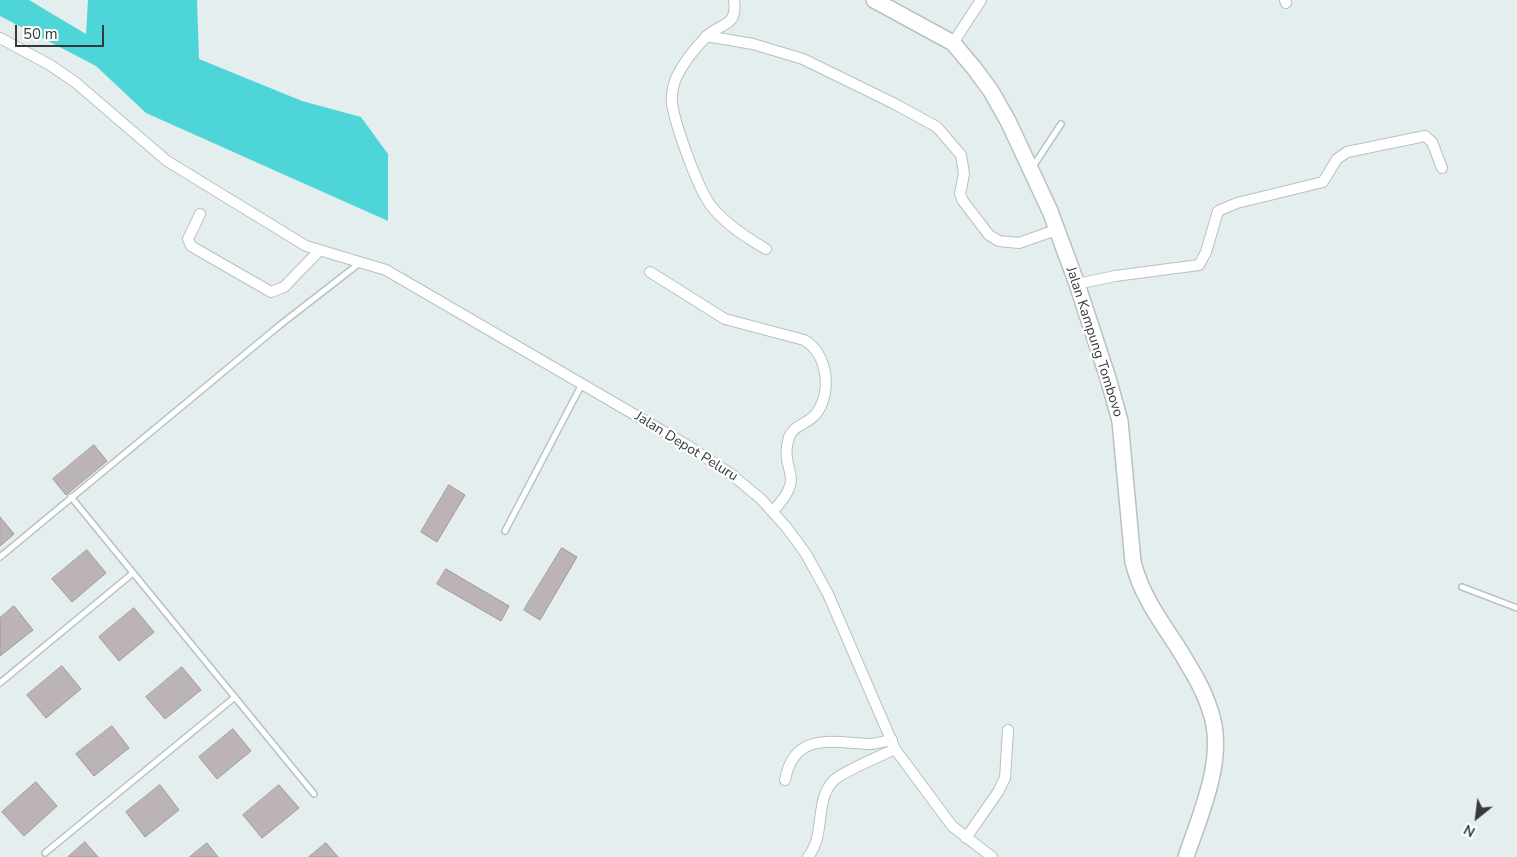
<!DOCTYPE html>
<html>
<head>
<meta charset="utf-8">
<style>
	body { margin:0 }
	#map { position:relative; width:1517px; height:857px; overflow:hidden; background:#e5eeee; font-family:"Nunito Sans",sans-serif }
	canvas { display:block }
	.north { position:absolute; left:1452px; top:792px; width:50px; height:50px; -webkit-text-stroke:4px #fff; paint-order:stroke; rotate:209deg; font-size:14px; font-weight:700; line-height:20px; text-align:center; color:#363939 }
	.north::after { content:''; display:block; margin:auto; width:18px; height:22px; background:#363939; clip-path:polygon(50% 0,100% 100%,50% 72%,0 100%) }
	.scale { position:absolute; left:15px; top:25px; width:89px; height:22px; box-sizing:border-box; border:2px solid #363939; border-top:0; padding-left:6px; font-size:15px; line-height:18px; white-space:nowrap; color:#363939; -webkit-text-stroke:4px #fff; paint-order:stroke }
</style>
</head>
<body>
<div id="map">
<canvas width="1517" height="857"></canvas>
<div class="north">N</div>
<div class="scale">50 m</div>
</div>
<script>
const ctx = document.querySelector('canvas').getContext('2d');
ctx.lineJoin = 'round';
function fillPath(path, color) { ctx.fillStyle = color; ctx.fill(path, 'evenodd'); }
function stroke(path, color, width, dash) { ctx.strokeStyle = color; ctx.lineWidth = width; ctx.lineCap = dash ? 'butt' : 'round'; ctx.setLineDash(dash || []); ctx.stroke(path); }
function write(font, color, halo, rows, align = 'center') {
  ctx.font = font + ' "Nunito Sans",sans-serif'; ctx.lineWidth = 4.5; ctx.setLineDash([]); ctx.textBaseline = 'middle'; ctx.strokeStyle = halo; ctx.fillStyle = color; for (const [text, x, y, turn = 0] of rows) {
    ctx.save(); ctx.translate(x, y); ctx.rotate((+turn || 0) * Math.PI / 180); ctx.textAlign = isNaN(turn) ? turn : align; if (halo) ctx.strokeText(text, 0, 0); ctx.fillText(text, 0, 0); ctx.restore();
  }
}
fillPath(new Path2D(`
	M0,0H29L86,34L88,0H197L199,59L302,101L361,117L388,154V221L146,113L96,66L0,16Z`), '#4ed5d7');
const building = new Path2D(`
	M94,445L107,461L66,495L53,479Z
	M449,485L465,495L437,542L421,532Z
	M0,517L14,534L0,546Z
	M562,548L577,557L540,620L524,610Z
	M87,550L106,573L72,602L52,579Z
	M446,569L509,606L501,621L437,584Z
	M14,606L33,630L0,656V618Z
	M134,608L154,632L119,661L99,637Z
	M62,666L81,689L46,718L27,695Z
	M182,667L201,690L165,719L146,697Z
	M112,726L129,748L94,776L76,754Z
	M233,729L251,751L217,779L199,757Z
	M36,782L57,806L24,836L2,812Z
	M160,785L179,810L145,837L126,812Z
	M279,785L299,808L262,838L243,815Z
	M85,842L98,857H68Z
	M207,843L218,857H190Z
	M326,843L338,857H309Z`);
fillPath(building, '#bbb3b4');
stroke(building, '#a19899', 1);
const lane = new Path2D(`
	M1032,168L1061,124
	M71,497L314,794
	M505,531L582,384
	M0,557L280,325L361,262
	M1462,587L1517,608
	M0,683L133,573
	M45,853L235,697`);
const street = new Path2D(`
	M734,0C738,29 719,22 705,38C694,49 683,64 676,78C673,86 671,95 672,104C676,127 698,190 712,207C727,225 745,237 766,249
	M1285,0L1286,3
	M706,36L753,44L803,59L893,103L937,127L961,155L964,174L960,194L963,201L989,235L999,241L1019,243L1056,230
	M0,38L50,65L75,82L167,161L306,246L386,270L685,444L731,474L761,499L787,528L806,554L828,594L895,749L952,826L992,857
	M953,43L981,0
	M200,214L188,239L191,246L271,292L284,287L319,251
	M650,272L725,319L804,340C828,353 833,394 815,415C807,424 794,425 789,437C778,473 809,473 773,511
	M1077,284L1115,276L1199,265L1206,252L1218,211L1237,203L1323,182L1337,159L1347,152L1425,136L1432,142L1442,168
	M785,780C794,732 831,742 869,744C877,744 884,741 892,740
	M966,838L998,792L1005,778L1008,730
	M808,857C826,835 814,802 833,781C843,771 881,756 895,749`);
const secondary = new Path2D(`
	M874,0L953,43L974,68L991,91L1008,121L1050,211L1077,284L1108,378L1120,421L1133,562C1141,594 1159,619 1177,646C1189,666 1203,687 1210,710C1227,757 1201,812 1186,857`);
stroke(lane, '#b8c1c1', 8);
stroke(street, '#b8c1c1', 12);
stroke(secondary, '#b8c1c1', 18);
stroke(lane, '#fff', 5);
stroke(street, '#fff', 10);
stroke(secondary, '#fff', 15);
write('14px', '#363939', '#fff', [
	["Jalan Kampung Tombovo",1094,342,72],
	["Jalan Depot Peluru",686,447,32]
]);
</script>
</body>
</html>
